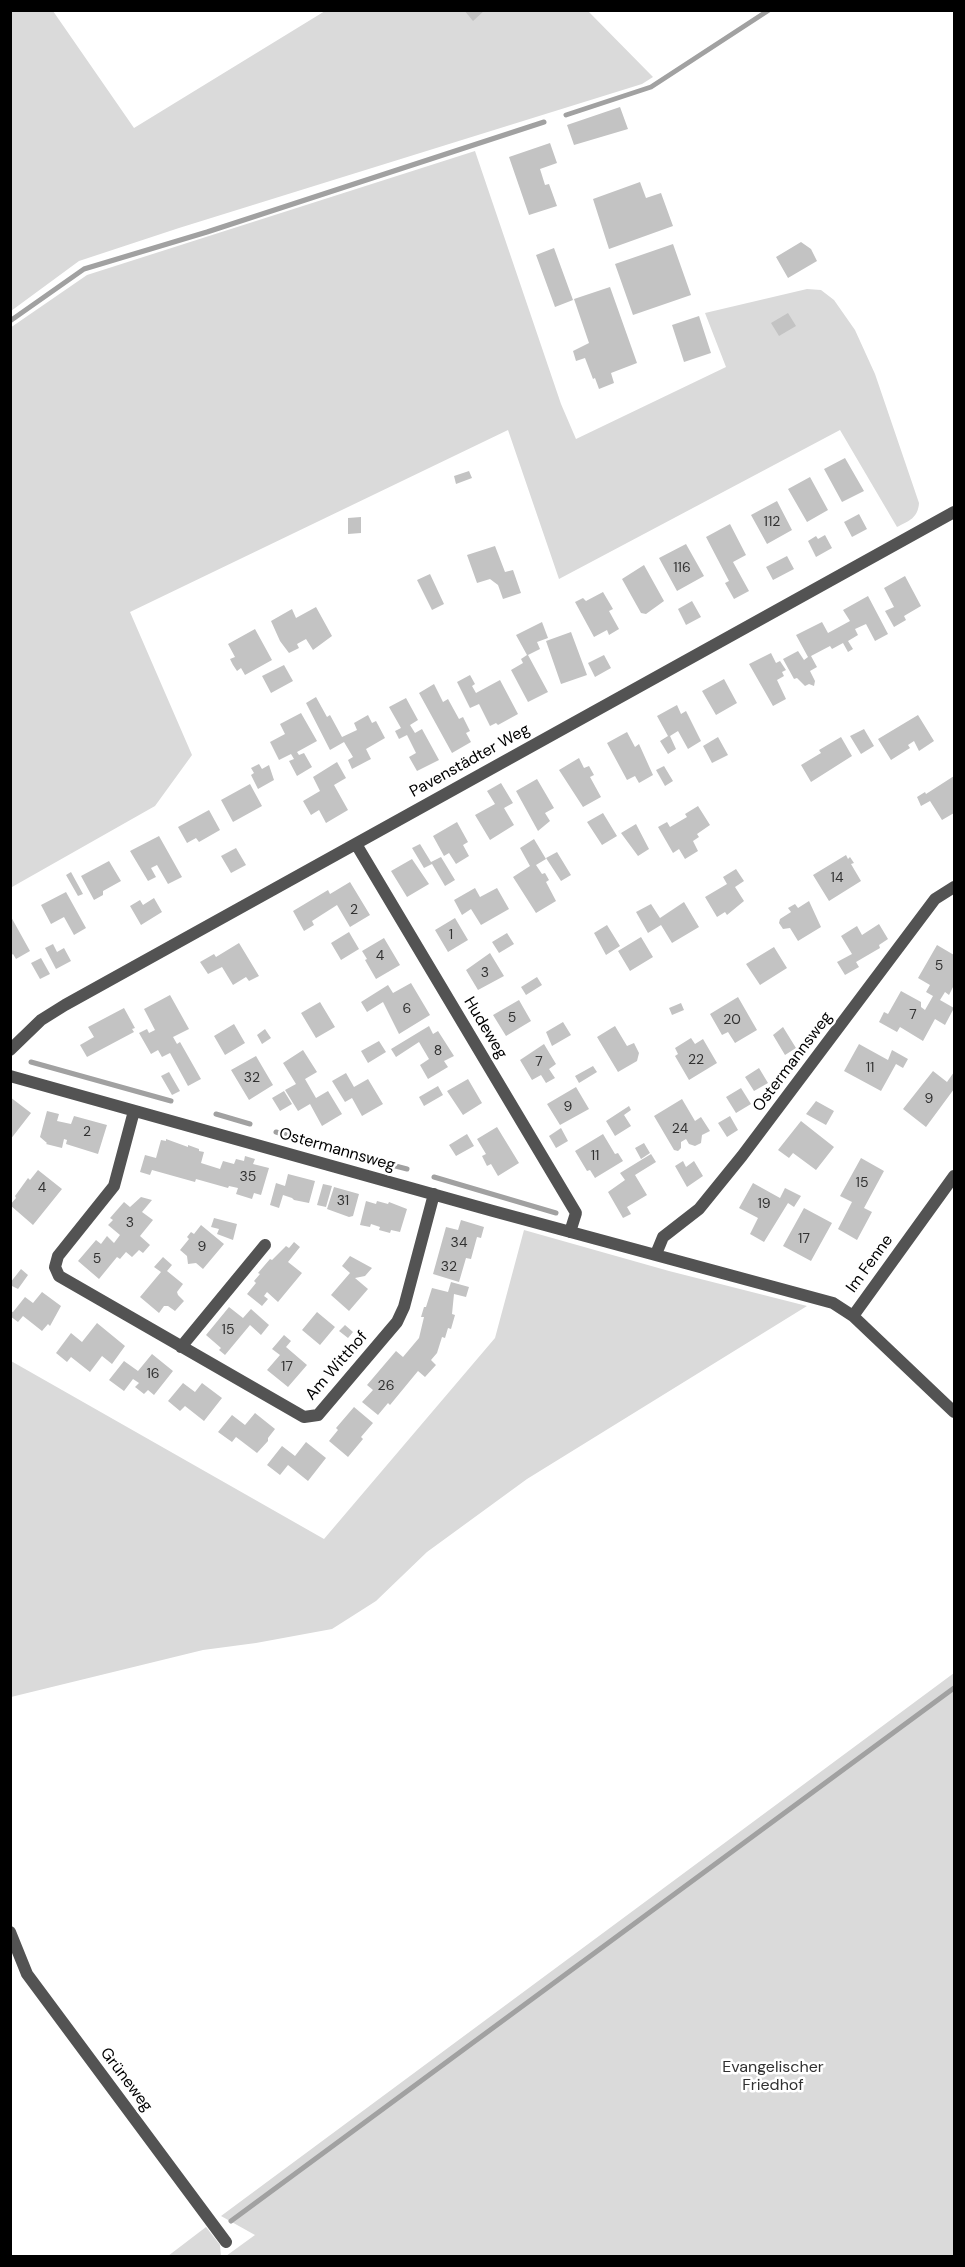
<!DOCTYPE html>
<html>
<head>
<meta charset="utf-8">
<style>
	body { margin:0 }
	#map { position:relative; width:965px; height:2267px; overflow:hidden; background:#fff; font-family:"DM Sans",sans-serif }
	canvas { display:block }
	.frame { position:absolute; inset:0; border:12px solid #000; pointer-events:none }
</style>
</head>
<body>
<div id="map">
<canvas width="965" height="2267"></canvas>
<div class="frame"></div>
</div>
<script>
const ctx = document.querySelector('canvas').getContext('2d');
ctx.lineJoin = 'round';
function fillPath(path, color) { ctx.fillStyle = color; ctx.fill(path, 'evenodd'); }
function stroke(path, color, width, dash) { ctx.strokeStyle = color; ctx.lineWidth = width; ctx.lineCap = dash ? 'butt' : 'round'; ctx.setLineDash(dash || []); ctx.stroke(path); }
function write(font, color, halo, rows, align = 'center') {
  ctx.font = font + ' "DM Sans",sans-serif'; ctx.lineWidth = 5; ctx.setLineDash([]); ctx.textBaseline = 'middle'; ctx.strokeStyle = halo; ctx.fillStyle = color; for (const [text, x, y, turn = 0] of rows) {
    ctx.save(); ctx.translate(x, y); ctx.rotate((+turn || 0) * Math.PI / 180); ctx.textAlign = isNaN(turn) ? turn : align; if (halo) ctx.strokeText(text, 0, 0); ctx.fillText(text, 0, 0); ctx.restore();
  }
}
fillPath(new Path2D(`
	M10,11H53L134,128L325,11H588L653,77L642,84L179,228L79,261L11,311Z
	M475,151L561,404L576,439L726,367L705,313L807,289L821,290L834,300L855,330L875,374L919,503C918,518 909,521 897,527L840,430L559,579L508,430L130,612L192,755L155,806L12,887L10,881V328L87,275Z
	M524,1230L669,1271L807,1306L527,1479L427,1552L376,1601L332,1629L256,1643L203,1650L11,1697V1361L324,1539L495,1338Z
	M954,1673V2256H226L255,2235L221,2216Z
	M206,2227L220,2245L221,2256H168Z`), '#dadada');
stroke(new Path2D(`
	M566,115L651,87L769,10
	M10,321L84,269L207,232L544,122
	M31,1062L171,1101
	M216,1114L250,1124
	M276,1132L357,1156
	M384,1163L407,1169
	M434,1177L556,1213
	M231,2221L954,1688`), '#a1a1a1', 5);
fillPath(new Path2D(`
	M464,10H485L473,21Z
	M620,107L628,129L574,145L567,125Z
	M550,143L557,163L540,169L545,185L549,184L557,206L529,215L509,157Z
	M640,182L646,198L661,193L673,226L609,249L593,199Z
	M801,242L811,249L817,261L788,278L776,257Z
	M673,244L691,295L633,315L615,264Z
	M554,248L573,300L555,307L536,255Z
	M610,287L637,363L611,373L614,383L599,389L595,378L593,379L585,358L576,361L573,351L589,343L574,299Z
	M788,313L796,326L779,336L771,323Z
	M699,316L711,353L684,362L672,325Z
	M845,458L864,491L842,502L824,469Z
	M469,471L472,478L456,484L454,476Z
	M810,477L828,510L807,522L788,489Z
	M777,501L792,530L767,544L751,515Z
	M859,514L867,529L852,537L844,522Z
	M361,517V533L348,534V518Z
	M730,524L746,555L733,562L749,591L734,599L725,583L729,581L706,537Z
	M825,535L832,548L816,557L808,541L816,536L818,539Z
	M686,544L704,576L677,591L659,558Z
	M495,546L505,572L513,570L521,593L503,599L498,585L490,579L477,583L467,555Z
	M787,556L794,569L773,580L766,567Z
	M644,565L664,601L646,614L641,613L622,579Z
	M430,574L444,604L432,610L417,580Z
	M905,576L921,606L904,616L906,620L894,627L885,611L894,607L884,588Z
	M603,592L613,609L609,611L619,629L609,635L607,630L594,637L575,602L583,598L586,601Z
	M868,596L888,634L875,641L866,624L855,629L858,635L848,641L853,649L848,652L843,643L832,649L830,646L811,656L817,667L810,671L815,681L814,686L809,684L805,686L797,678L794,679L783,659L798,651L804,660L808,657L796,635L822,622L828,633L850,621L843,610Z
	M692,601L701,617L686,625L678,609Z
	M316,607L332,636L313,650L306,639L297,644L299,648L289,653L280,641L271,621L292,609L296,618Z
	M542,622L548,638L537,642L540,649L528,655L548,692L528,702L511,670L523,663L521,659L527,655L516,635Z
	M255,629L272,660L245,675L241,668L237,671L233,665L230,659L235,657L228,644Z
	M571,632L587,675L561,684L546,641Z
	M771,653L776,663L780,661L786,670L782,672L784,676L777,680L786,699L773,706L749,664Z
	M604,655L611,668L595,677L588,663Z
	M284,665L293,681L271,693L262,676Z
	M470,675L475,684L472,686L476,693L500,680L518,714L498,725L496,723L490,726L479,704L470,708L457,682Z
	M724,679L737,703L716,715L702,691Z
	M434,684L443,702L448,699L459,719L463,717L470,731L466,733L471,742L452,753L419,693Z
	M316,697L327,717L330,715L342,737L357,730L354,723L368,715L372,723L376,721L385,738L366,749L371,759L352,769L348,760L353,757L344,742L330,750L306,703Z
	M406,698L418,720L410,725L415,733L422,729L439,760L417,771L409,757L416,753L407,735L399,739L395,731L401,728L389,707Z
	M677,705L681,714L686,711L701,741L688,749L678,731L670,736L676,749L668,754L660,741L668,736L657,716Z
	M301,713L317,741L297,752L299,755L304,753L312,767L297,776L289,761L294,759L291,754L279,760L270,742L285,734L280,724Z
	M918,715L934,741L919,751L914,741L908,745L910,748L891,760L878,739Z
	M864,729L874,746L861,754L850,736Z
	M627,732L635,747L639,744L653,775L639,783L635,776L627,780L607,743Z
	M718,737L728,755L712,763L703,746Z
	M841,737L852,756L811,782L801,765L821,753L819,750Z
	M579,758L584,768L589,766L594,775L590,777L601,797L583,807L559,770Z
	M337,762L346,778L334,785L348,810L326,823L319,810L311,815L303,801L320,791L313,777Z
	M259,764L262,769L269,765L274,780L258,789L251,775L254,773L251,768Z
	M664,766L673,781L665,786L656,770Z
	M954,776V813L942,820L930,801L921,806L917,797L925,792L926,794Z
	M537,779L554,808L545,813L550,821L538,831L516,791Z
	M501,783L513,803L504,808L514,825L490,840L475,815L495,804L487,791Z
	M250,784L262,806L233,822L221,800Z
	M698,806L710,825L697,834L699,837L693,841L698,851L685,859L679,849L673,853L658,827L667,822L670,827L687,817L685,814Z
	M209,810L220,830L199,842L196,838L187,843L178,827Z
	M603,813L617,836L602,845L587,822Z
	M457,822L468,842L463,845L469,856L456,864L449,853L444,856L433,836Z
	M636,824L649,849L638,856L621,833Z
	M159,836L182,877L168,884L157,865L151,868L156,877L148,881L130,851Z
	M534,839L546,859L536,865L542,874L545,873L549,880L546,882L556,901L536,913L513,877L530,866L520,848Z
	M420,844L431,862L441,857L455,880L445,886L432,864L424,868L412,848Z
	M236,848L246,865L231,873L221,856Z
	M557,852L571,875L561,881L546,858Z
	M846,855L848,859L850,857L854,863L851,864L861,881L829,901L813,875Z
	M412,859L429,884L407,897L391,871Z
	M109,861L121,881L103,891V895L94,900L81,876Z
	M736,869L744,881L735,887L744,901L727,915L725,912L717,917L705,897L727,884L723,877Z
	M71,872L83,894L78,896L66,875Z
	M350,882L370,915L350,927L337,905L312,921L314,925L304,931L293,911L328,890L330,894Z
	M475,888L480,897L497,888L509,909L481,925L471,909L462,915L454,900Z
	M66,892L86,928L74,935L64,917L51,924L41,905Z
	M154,898L162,912L141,925L130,906L140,900L143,905Z
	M809,901L821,927L798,941L790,928L783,929L779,923L780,919L791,912L788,908L795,904L798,908Z
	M684,902L699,927L672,943L661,925L648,933L636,912L651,904L660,918Z
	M10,915L30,951L16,959L13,954L10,956Z
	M455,918L468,940L448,952L435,930Z
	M879,924L888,939L879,945L880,948L856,962L859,967L845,975L837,962L852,954L841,936L857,926L862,935Z
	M607,925L620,946L606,955L594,933Z
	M349,932L359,949L341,960L331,943Z
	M507,933L514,944L499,953L492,942Z
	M641,937L653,957L630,971L618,951Z
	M384,938L400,965L376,979L365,960L367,959L362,951Z
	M239,943L259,976L249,981L246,977L233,985L222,967L208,974L200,962L214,954L216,957Z
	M53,944L57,952L64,948L71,961L56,969L45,948Z
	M937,945L954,955V985L949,995L945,992L940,1000L954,1008L945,1025L935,1019L923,1041L900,1027L897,1032L879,1022L884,1012L888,1014L901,991L921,1002V1007L925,1010L933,996L926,992L930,985L918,978Z
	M774,947L787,968L760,985L746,964Z
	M490,953L504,976L478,990L466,970Z
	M41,958L50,974L40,979L31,963Z
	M537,977L542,985L526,995L521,987Z
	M411,983L430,1015L399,1034L383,1002L367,1012L361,1002L388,985L393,993Z
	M170,995L189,1029L173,1037L177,1044L180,1042L201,1079L188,1086L170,1053L162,1057L158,1050L151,1054L139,1033L147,1029L149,1033L155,1030L144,1009Z
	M738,997L757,1030L735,1043L728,1032L722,1035L710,1014Z
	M519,1000L531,1021L506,1036L493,1015Z
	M320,1002L335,1027L316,1038L301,1013Z
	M681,1003L684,1010L672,1015L669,1008Z
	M124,1008L135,1028L132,1029L134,1032L87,1057L80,1045L94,1037L88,1027Z
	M563,1022L571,1035L552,1046L546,1032Z
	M234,1024L245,1043L225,1055L214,1036Z
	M429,1026L433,1034L438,1031L454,1056L444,1061L448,1067L428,1079L420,1065L429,1059L419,1042L396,1057L391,1049Z
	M615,1026L627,1046L634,1043L639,1053L637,1061L618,1072L597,1037Z
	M783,1027L796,1048L785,1055L773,1035Z
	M265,1029L271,1038L262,1044L257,1035Z
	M691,1038L695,1044L703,1039L717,1063L689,1080L675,1056L678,1054L675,1048Z
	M379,1041L386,1052L368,1063L361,1051Z
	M544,1044L556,1064L549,1069L555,1078L546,1083L541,1075L532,1080L520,1060Z
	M859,1044L888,1060L892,1050L908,1059L903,1068L896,1064L881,1091L844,1071Z
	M303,1050L317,1072L305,1079L316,1098L328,1091L342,1114L322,1126L310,1104L298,1111L285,1090L296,1084L283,1063Z
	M256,1056L273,1085L249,1100L231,1070Z
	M593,1066L597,1072L579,1083L575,1076Z
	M759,1068L768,1083L754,1091L745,1077Z
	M933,1071L947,1082L954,1072V1089L926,1127L903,1109Z
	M169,1072L180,1091L172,1095L161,1076Z
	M346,1073L354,1087L368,1079L383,1104L362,1116L352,1098L345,1102L332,1081Z
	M468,1079L482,1103L463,1115L447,1091Z
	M438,1086L443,1095L424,1106L419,1097Z
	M576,1087L589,1109L560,1125L547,1104Z
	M741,1088L751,1104L736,1113L726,1097Z
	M284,1091L292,1104L280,1111L272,1098Z
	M10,1097L31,1113L10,1140Z
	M682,1099L695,1121L701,1117L710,1131L702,1135L701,1143L695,1146L689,1144L686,1139L681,1142V1148L678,1151L674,1150L654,1116Z
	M816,1101L834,1111L826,1125L806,1114Z
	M629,1106L631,1110L624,1115L631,1126L615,1136L606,1121Z
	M47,1111L59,1114L57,1121L71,1124L74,1116L107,1125L98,1154L66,1144L67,1140L64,1139L62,1148L46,1144L47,1143L40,1137Z
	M730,1116L738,1130L727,1137L718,1123Z
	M801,1121L834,1147L816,1170L793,1153L789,1158L778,1150Z
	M497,1127L519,1163L498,1176L491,1164L487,1166L482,1156L486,1154L477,1139Z
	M561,1128L568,1141L556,1148L549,1136Z
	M467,1134L474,1146L456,1156L449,1145Z
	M603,1134L615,1154L618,1153L623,1161L595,1178L590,1170L587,1171L575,1151Z
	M166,1139L188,1147V1145L199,1149V1151L204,1152L201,1163L220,1169L223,1161L234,1164L236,1159L244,1161L245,1156L255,1159L253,1164L269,1168L261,1195L254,1193L252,1199L236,1194L238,1188L229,1186L228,1188L196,1179L195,1182L152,1170L150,1175L140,1172L145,1155L156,1158L161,1140L166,1141Z
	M644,1143L650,1153L641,1159L635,1148Z
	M651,1154L656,1162L635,1175L647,1195L627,1207L631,1214L623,1218L608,1192L625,1180L620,1173Z
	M861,1158L884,1171L864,1208L872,1212L857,1240L838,1229L852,1202L840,1196Z
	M683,1161L686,1167L694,1161L703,1176L687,1187L675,1166Z
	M38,1170L62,1189L33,1225L10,1205L16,1198L15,1196L28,1178L30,1180Z
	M288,1174L315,1181L309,1203L294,1200L292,1198L283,1195L279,1208L270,1205L276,1183L285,1186Z
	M753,1183L780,1198L785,1188L801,1196L794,1207L788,1203L764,1242L750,1234L758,1218L739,1208Z
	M323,1184L332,1186L326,1207L317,1205Z
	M334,1187L359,1194L353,1216L349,1217L327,1209Z
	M141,1197L152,1200L142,1212L153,1220L140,1236L150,1245L143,1253L139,1250L132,1257L126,1252L120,1259L117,1257L99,1279L78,1261L96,1240L101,1244L107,1236L114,1243L120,1235L108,1225L113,1220L110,1218L124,1202L130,1207Z
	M366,1201L376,1204L377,1201L388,1204L389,1202L407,1209L400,1232L391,1230L390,1233L379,1230L380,1227L371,1224L370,1227L360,1225Z
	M804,1208L832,1223L811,1261L783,1246Z
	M214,1218L237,1224L233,1240L217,1234L219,1229L211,1227Z
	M461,1220L484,1227L481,1238L477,1237L471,1259L466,1258L459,1282L433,1274L446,1227L458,1230Z
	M201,1225L224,1244L203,1269L196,1263L188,1264L187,1256L180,1250L189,1239L187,1237L191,1232L194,1234Z
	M294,1242L300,1247L288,1262L302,1273L278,1302L267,1292L264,1296L268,1299L262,1306L247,1294L256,1283L254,1281L260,1274L258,1273L270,1259L272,1260L286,1246L289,1248Z
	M350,1256L372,1268L365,1276L355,1278L368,1289L349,1311L331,1295L350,1273L342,1266Z
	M163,1257L172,1265L167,1271L183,1284L177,1292L178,1295L184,1301L175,1311L168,1306H164L159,1313L140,1297L161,1272L154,1267Z
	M21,1269L28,1275L18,1289L10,1285V1283Z
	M451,1282L469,1287L466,1297L454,1294L452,1314L455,1315L451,1329L448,1328L445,1338L442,1337L437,1353L431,1360L436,1365L425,1377L418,1371L390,1405L388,1403L378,1415L362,1402L373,1390L367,1385L396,1351L403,1357L419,1338L424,1317H421L424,1307H426L432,1288L448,1292Z
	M42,1292L61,1306L50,1326L48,1324L42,1331L23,1316L18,1322L10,1316V1311L13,1312L25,1297L33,1303Z
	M229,1307L243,1318L251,1309L269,1325L261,1335L250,1325L225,1355L219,1350L221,1348L206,1335Z
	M317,1312L335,1327L320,1345L302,1330Z
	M97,1323L125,1346L112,1364L102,1356L90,1372L71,1357L67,1362L56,1353L71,1333L82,1342Z
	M345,1325L353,1332L348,1338L339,1331Z
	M284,1335L291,1341L286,1347L307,1365L288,1387L267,1370L280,1355L272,1349Z
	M152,1354L173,1371L154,1395L148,1390L144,1394L135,1387L139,1383L133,1379L124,1391L109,1380L124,1361L138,1371Z
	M183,1383L195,1392L202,1383L222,1398L204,1421L185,1406L180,1411L168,1401Z
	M354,1407L373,1423L361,1437L363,1439L348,1457L329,1441L338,1430L336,1428Z
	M255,1413L275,1429L268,1438V1441L257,1453L236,1437L232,1442L218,1432L232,1415L245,1425Z
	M306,1442L326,1458L308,1481L288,1465L280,1475L267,1465L282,1446L295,1456Z`), '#c3c3c3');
stroke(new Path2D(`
	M356,844L576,1213L570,1232
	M10,1050L41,1020L65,1005L954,512
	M10,1076L493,1211L833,1303L853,1316L954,1412
	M134,1111L114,1186L58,1256L55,1267L59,1276L304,1417L318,1415L397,1322L404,1307L434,1194
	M656,1254L663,1237L699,1209L742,1156L935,899L954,887
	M853,1316L954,1176
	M181,1347L265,1245
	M10,1932L27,1974L226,2242`), '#535353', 12);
write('14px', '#313131', null, [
	["112",772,522],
	["116",682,568],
	["14",837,878],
	["2",354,910],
	["1",451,935],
	["4",380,956],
	["5",939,966],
	["3",485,973],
	["6",407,1009],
	["7",913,1015],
	["5",512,1018],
	["20",732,1020],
	["8",438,1051],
	["22",696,1060],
	["7",539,1062],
	["11",870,1068],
	["32",252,1078],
	["9",929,1099],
	["9",568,1107],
	["24",680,1129],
	["2",87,1132],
	["11",595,1156],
	["35",248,1177],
	["15",862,1183],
	["4",42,1188],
	["31",343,1201],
	["19",764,1204],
	["3",130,1223],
	["17",804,1239],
	["34",459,1243],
	["9",202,1247],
	["5",97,1259],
	["32",449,1267],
	["15",228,1330],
	["17",287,1367],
	["16",153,1374],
	["26",386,1386]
]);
write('16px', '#000', '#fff', [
	["Pavenstädter Weg",470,761,-29],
	["Hudeweg",485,1028,59],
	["Ostermannsweg",793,1062,-53],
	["Ostermannsweg",337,1150,16],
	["Im Fenne",870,1264,-54],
	["Am Witthof",337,1366,-49],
	["Grüneweg",126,2080,53]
]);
write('16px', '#313131', '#fff', [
	["Evangelischer",773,2068],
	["Friedhof",773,2086]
]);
</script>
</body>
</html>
